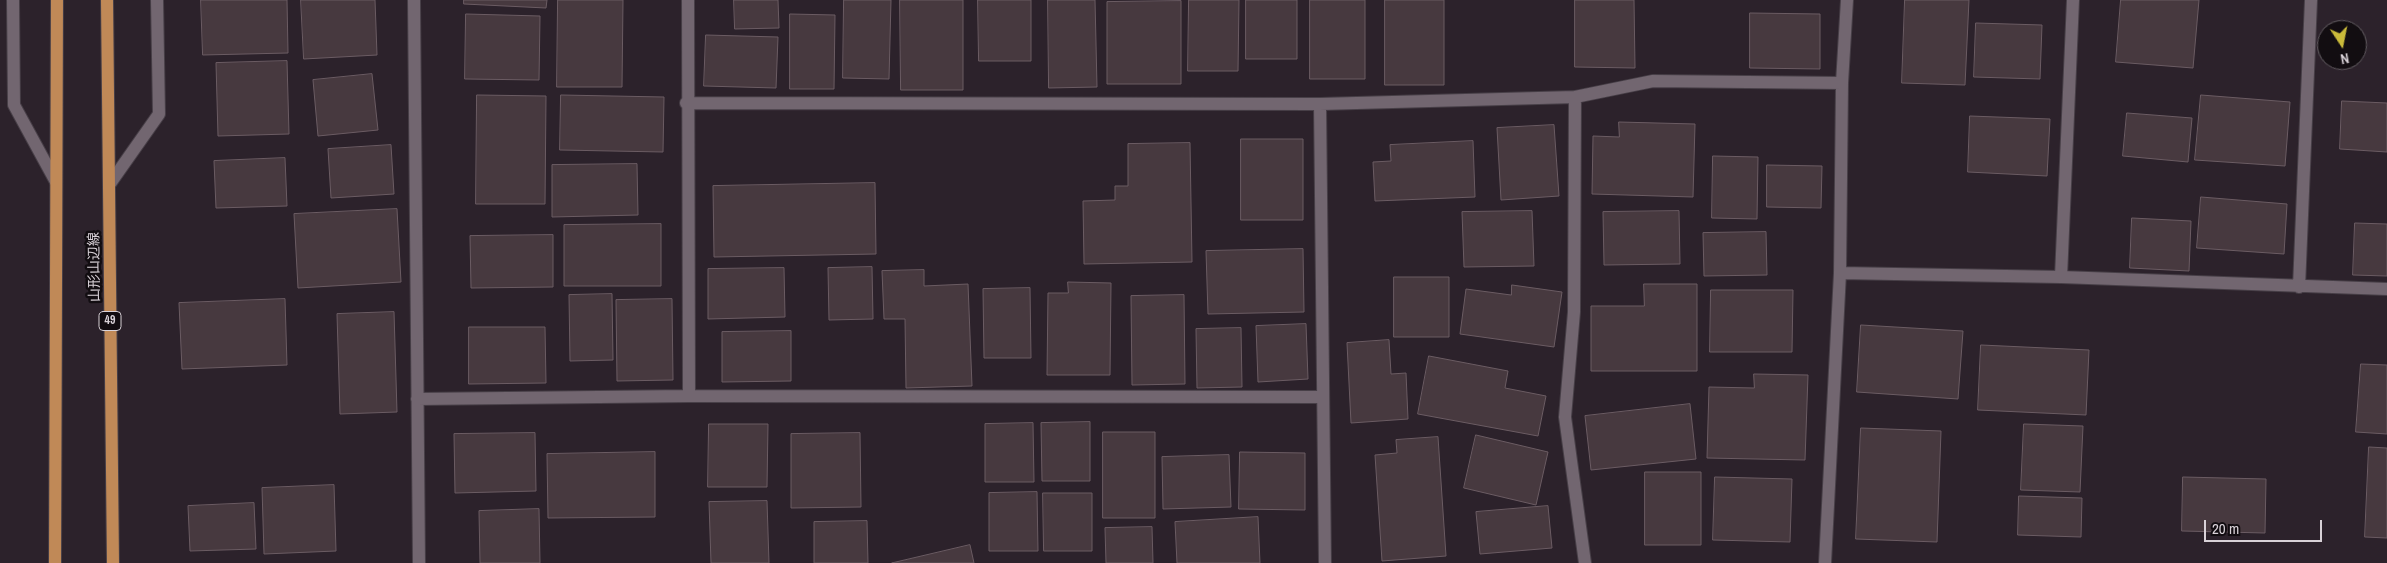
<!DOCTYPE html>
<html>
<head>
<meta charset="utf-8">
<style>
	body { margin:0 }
	#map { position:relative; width:2387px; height:563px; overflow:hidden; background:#2c222b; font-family:"Archivo Narrow",sans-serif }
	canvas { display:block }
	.north { position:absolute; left:2317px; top:20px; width:50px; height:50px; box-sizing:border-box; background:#120d11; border:1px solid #625c61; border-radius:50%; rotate:169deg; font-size:14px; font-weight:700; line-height:20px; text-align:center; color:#d9d2d8 }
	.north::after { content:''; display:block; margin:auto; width:18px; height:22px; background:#caba3a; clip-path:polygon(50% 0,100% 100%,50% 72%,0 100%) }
	.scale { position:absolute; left:2204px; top:520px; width:118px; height:22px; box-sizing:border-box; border:2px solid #d9d2d8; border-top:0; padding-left:6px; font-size:15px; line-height:18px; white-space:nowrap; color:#d9d2d8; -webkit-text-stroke:4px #120d11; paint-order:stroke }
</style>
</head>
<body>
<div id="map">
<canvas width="2387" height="563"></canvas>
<div class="north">N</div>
<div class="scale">20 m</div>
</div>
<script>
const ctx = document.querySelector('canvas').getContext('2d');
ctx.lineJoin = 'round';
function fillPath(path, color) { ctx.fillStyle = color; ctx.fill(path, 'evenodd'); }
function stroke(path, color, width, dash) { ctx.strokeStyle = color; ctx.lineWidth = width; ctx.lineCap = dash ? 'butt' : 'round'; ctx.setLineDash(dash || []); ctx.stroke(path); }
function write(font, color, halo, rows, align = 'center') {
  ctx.font = font + ' "Archivo Narrow","Noto Sans JP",sans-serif'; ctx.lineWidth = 5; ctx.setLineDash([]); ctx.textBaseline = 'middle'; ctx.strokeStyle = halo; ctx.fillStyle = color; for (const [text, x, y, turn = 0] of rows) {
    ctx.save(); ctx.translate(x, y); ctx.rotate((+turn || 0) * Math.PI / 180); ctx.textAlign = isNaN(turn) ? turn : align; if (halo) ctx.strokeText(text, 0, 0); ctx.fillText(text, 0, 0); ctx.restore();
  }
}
const building = new Path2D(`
	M201,0H287L288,53L203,55Z
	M301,0H375L377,55L304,59Z
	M464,0H547L546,8L464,4Z
	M558,0H623L622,87H557Z
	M734,0H778L779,28L735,29Z
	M844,0H891L889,79L843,78Z
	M900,0H963V90H901Z
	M978,0H1031V61H979Z
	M1048,0H1095L1097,87L1049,88Z
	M1189,0H1239L1238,71H1188Z
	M1246,0H1297V59H1246Z
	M1310,0H1365V79H1310Z
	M1385,0H1444V85H1385Z
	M1575,0H1634L1635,68L1575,67Z
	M1905,0H1969L1965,85L1902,83Z
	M2121,0H2199L2193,68L2116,62Z
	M1181,1V84H1107V2Z
	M1750,13L1820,14V69L1750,68Z
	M466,14L540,16L539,80L465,79Z
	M790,14L835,15L834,89H790Z
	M1976,23L2042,25L2040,79L1974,77Z
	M706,35L778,37L776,88L704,86Z
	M287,61L289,134L218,136L216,63Z
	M372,74L378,130L318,136L313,80Z
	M477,95L546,96L545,204H476Z
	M561,95L664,97L663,152L560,150Z
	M2201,95L2290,102L2285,166L2195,160Z
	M2342,101L2387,103V152L2340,149Z
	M2127,113L2192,118L2188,162L2123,156Z
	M1970,116L2050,119L2047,176L1968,172Z
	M1619,122L1695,124L1693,197L1592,194L1593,136L1619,137Z
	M1554,125L1559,196L1501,200L1497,128Z
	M1241,139H1303V220H1241Z
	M1473,141L1475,197L1375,201L1373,162L1391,161L1390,145Z
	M1190,143L1192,262L1084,264L1083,201L1115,200V186H1128V144Z
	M391,145L394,194L331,198L328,149Z
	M1713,156L1758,157L1757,219L1712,218Z
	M285,158L287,206L216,208L214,161Z
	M637,164L638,215L552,217V165Z
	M1767,165L1822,166L1821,208L1767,207Z
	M875,183L876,254L714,257L713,186Z
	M2201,197L2287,204L2284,254L2197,248Z
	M397,209L401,282L298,288L294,214Z
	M1532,211L1534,266L1464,267L1462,212Z
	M1679,211L1680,264L1604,265L1603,212Z
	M2132,218L2191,221L2189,271L2130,268Z
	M2355,223L2387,224V276L2353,275Z
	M661,224V286H564V225Z
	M1766,232L1767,275L1704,276L1703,233Z
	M553,235V287L471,288L470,236Z
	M1303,249L1304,312L1208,314L1206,251Z
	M872,267L873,319L829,320L828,268Z
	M784,268L785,317L708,319V269Z
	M924,270V286L968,284L972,386L906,388L905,319H884L882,271Z
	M1394,277H1449V337H1394Z
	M1068,282L1111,283L1110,375H1047L1048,293H1068Z
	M1644,284H1697V371H1591V306H1644Z
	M1512,285L1562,292L1554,347L1460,334L1466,289L1511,295Z
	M1030,288L1031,358H984L983,289Z
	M1711,290H1793L1792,352H1710Z
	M612,294L613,360L570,361L569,295Z
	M1184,295L1185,384L1132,385L1131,296Z
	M285,299L287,365L182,369L179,303Z
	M672,299L673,380L617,381L616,300Z
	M394,312L397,412L340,414L337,314Z
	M1306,324L1308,379L1258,382L1256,326Z
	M1861,325L1963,331L1958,399L1857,392Z
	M469,327H545L546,383L469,384Z
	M1241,328L1242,387L1197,388L1196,329Z
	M791,331V381L722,382V332Z
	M1389,340L1391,374L1406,373L1408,419L1351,423L1347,343Z
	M1981,345L2089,350L2086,415L1978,410Z
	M1429,356L1508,371L1505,388L1546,396L1538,436L1418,414Z
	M2361,364L2387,365V434L2356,432Z
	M1754,374L1808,375L1805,460L1707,458L1709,387L1754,388Z
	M1690,404L1696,459L1591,470L1585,416Z
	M1090,422V481H1042L1041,423Z
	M1033,423L1034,482H985V424Z
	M709,424H768L767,487H708Z
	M2024,424L2083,426L2080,492L2021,490Z
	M1861,428L1941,431L1937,542L1856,539Z
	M1103,432H1155V518H1103Z
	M535,433L536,491L455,493L454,434Z
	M860,433L861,507L791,508V434Z
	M1476,435L1548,452L1536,505L1464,488Z
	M1438,437L1446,556L1382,561L1375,455L1397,453L1396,440Z
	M2369,447L2387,448V538L2365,537Z
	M655,452V517L548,518L547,454Z
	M1240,452L1305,453V510L1239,509Z
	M1229,455L1231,507L1163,509L1162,457Z
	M1645,472H1701V545H1645Z
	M1715,477L1792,479L1790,542L1713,540Z
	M2183,477L2266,479L2265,533L2182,531Z
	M334,485L336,551L264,554L262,488Z
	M1037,492L1038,551H989V493Z
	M1043,493H1092V551H1044Z
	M2019,496L2082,498L2081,537L2018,535Z
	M767,501L769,563H711L709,502Z
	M254,503L256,549L190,551L188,506Z
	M1548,506L1552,548L1480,554L1476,512Z
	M539,509L540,563H480L479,511Z
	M1258,517L1260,563H1177L1175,522Z
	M867,521L868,563H814V522Z
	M1152,527L1153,563H1106L1105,528Z
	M970,545L974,563H892Z`);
fillPath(building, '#47393f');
stroke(building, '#6b5c63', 1);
const lane = new Path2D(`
	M13,0L14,105L56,182
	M414,0L419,563
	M688,0L689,396
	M1575,97L1574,312L1565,417L1585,563
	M686,103L1320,104L1575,97L1653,81L1842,83
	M1320,104L1325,563
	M109,185L159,114L157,0
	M1840,273L2061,277L2387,289
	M2061,277L2073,0
	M2299,287L2311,0
	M417,399L689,396L1322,397
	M1825,563L1840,273L1842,83L1847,0`);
const primary = new Path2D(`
	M107,0L113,563
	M55,563L57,0`);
stroke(lane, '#473f47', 14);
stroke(primary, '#473f47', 14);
stroke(lane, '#726670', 12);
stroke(primary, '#c08957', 12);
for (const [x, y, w] of [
	[110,321,22]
]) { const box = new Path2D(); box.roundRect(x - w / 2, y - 9.5, w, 19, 4); ctx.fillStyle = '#120d11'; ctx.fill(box); stroke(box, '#d9d2d8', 1); }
write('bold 12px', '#d9d2d8', null, [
	["49",110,321]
]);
write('14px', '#d9d2d8', '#120d11', [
	["山形山辺線",95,267,-91]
]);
</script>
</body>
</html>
